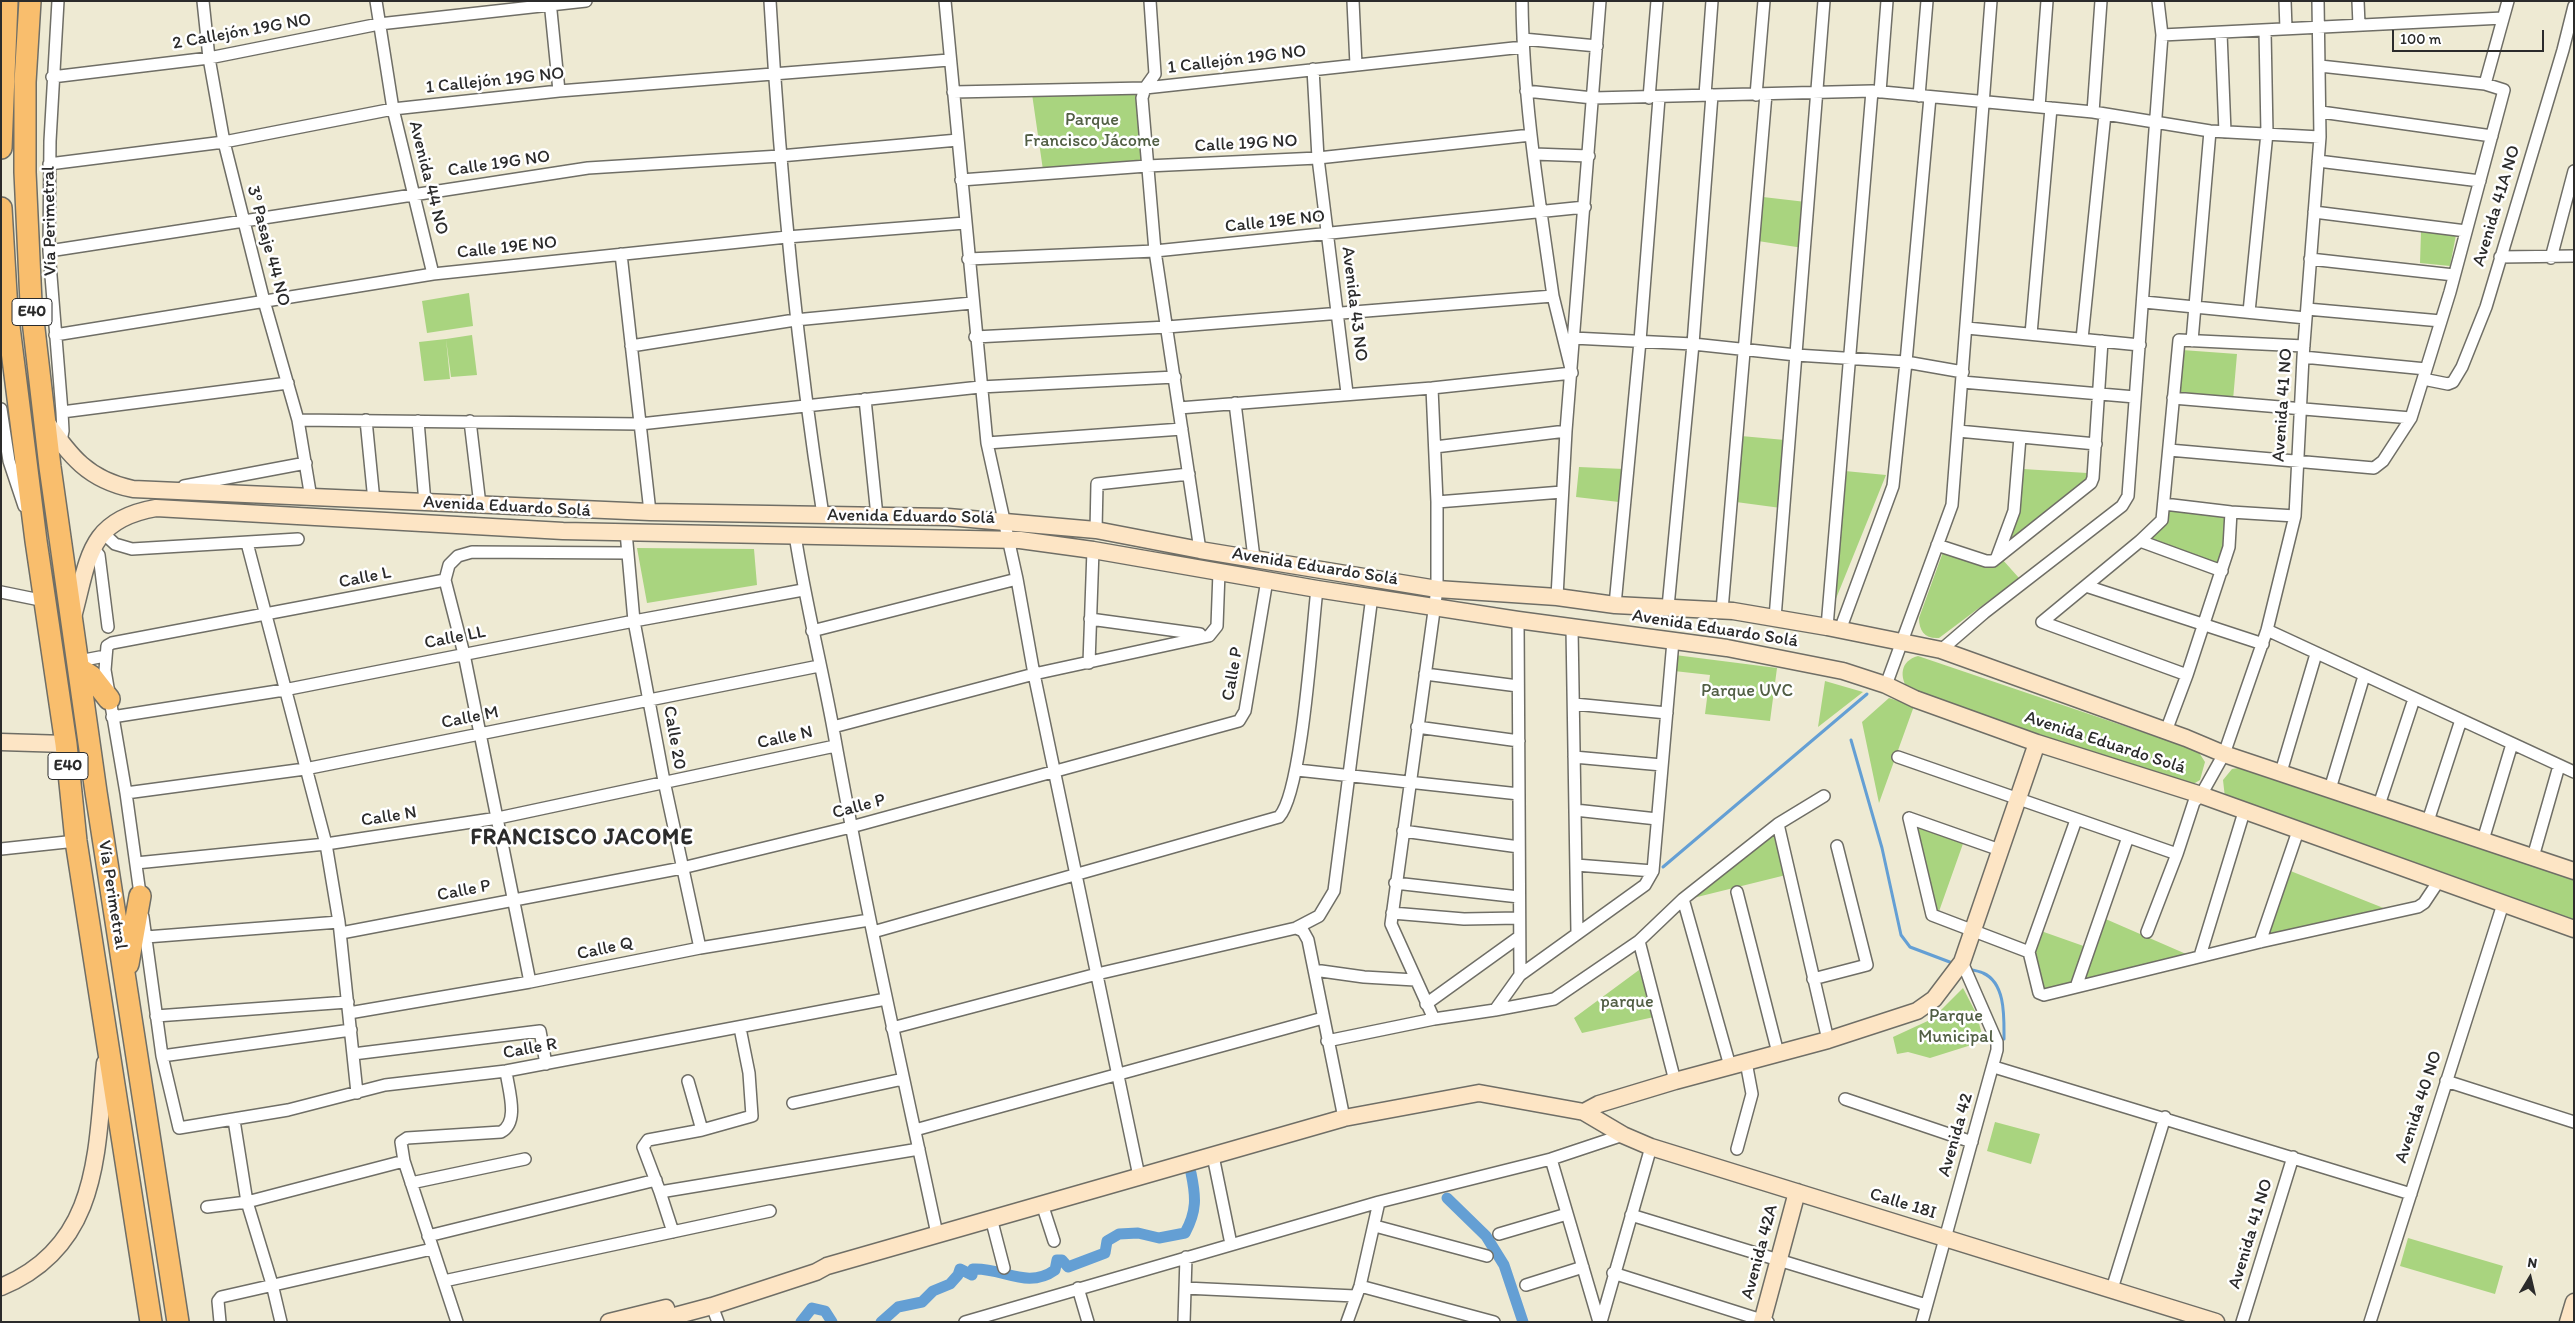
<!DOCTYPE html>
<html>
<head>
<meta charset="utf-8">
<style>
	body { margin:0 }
	#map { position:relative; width:2575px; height:1323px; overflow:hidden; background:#eeead3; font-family:Itim,sans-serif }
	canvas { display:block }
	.frame { position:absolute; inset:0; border:2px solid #2b2b2b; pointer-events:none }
	.north { position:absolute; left:2505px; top:1253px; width:50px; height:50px; -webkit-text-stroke:4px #fff; paint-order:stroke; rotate:9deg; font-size:14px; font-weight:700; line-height:20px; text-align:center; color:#2b2b2b }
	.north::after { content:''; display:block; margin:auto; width:18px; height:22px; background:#2b2b2b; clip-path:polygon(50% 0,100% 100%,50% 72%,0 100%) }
	.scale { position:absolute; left:2392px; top:30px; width:152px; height:22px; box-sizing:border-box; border:2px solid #2b2b2b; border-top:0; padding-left:6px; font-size:15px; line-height:18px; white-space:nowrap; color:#2b2b2b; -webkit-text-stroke:4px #fff; paint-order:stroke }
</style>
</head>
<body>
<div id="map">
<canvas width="2575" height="1323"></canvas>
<div class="frame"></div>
<div class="north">N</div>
<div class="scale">100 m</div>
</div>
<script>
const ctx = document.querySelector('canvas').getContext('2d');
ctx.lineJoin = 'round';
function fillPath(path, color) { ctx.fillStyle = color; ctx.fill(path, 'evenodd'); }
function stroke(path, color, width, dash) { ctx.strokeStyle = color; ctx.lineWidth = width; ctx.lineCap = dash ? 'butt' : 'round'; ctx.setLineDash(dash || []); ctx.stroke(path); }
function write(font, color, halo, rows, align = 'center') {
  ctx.font = font + ' Itim,sans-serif'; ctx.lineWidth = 5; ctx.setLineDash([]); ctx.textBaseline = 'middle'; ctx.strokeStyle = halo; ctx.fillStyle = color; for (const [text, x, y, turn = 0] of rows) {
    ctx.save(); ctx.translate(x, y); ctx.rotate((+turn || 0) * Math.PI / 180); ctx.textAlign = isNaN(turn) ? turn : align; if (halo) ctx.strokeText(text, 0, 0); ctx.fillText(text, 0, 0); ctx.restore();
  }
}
fillPath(new Path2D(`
	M1139,91L1143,163L1043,170L1032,94Z
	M1763,197L1806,202L1803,248L1758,241Z
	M2421,232L2456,235L2450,266L2420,263Z
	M469,293L473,326L427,333L422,301Z
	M472,335L477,375L451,377L446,339Z
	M446,339L450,379L424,381L419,342Z
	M2182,350L2237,354L2233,400L2178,395Z
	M1741,436L1785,440L1781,508L1736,502Z
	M1579,467L1624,469L1619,502L1576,497Z
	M2023,469L2087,473V484L2005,548L2010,527L2017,521Z
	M1845,471L1886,475L1833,606Z
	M2167,508L2227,514V545L2220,566L2146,540Z
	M637,548L754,549L757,585L647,603Z
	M1943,552L1986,567L1992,566L2002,559L2019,578L1939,638C1925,639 1919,631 1919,618Z
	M1675,655L1777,668L1770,721L1705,714L1710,675L1674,671Z
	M1918,656L2198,751L2205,762L2200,780L2188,787L1909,691C1899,677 1900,661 1918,656Z
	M1825,681L1863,692L1818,727Z
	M1889,698L1914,706L1879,803L1862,722Z
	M2244,767L2574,880V922L2225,798L2223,780L2232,769Z
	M1912,819L1965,838L1937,917Z
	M1776,830L1786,875L1685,900Z
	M2288,870L2391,911L2263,939Z
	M2101,917L2193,957L2041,993L2033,953L2041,931L2092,949Z
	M1639,970L1654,1017L1582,1033L1574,1018Z
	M1963,988L1976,1013L1984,1041L1930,1058L1908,1052L1897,1054L1893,1037L1932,1019Z
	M1995,1122L2040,1134L2031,1164L1987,1151Z
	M2408,1238L2503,1266L2495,1294L2400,1266Z`), '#a9d47f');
stroke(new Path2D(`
	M1851,740L1882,848L1901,935L1910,947L1955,964
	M1663,867L1867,694
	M1968,969C1973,970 1979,971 1983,973C2006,983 2004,1018 2004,1039`), '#649fd4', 3);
stroke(new Path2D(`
	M1447,1198L1486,1236L1504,1265L1523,1322
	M801,1322L812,1308L825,1311L832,1322
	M881,1322L898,1307L922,1302L933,1291L950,1284L958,1275L960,1269L972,1275L973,1269C1002,1267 1027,1290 1055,1270L1057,1260H1062L1068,1267L1105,1253L1107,1241L1119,1234L1138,1233L1159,1238L1185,1233C1197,1211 1196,1197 1191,1173`), '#649fd4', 11);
const street = new Path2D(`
	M58,1L50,141L49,251L62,412L63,431L60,446
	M203,1L209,58L224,142L264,301L298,420L311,498
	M376,1L393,109L433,274
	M550,1L559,91
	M770,1C780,174 796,344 823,515
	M945,1L987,443L1017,579L1034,674L1139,1176
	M1150,1L1155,74L1145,88L1142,98L1155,251L1200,550
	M1353,1L1356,65
	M1522,1C1523,100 1539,198 1553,296
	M2285,1L2286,29
	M2358,1L2359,25
	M2221,33L2225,132
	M2162,35L2503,18
	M1523,39L1597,46
	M1313,69L1318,158L1347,393
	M52,77L209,58L379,24L586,1
	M2485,84L2508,1
	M1526,91L1593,98L1872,91L2093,112L2210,131L2320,137
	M953,92L1145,88L1523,47
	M1880,92L1887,1
	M1705,95L1712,1
	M1756,95L1764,1
	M1919,96L1927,1
	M1649,98L1657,1
	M2039,107L2047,1
	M2093,112L2101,1
	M2321,112L2492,136
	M1534,154L1589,156
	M2318,161L2480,181
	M49,164L224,142L393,109L559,91L949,60
	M961,180L1147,166L1318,158L1531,135
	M2314,212L2466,231
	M49,251L588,168L780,156L958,140
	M621,254L650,512
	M2500,257L2574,256
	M2551,258L2574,171
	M968,259L1155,251L1585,207
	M2310,259L2454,275
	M2144,302L2306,318
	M2307,309L2441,321
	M2249,312L2267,133L2265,31
	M1967,328L2140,345
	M2031,334L2051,108
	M55,335L433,274L787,237L965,223
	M975,337L1167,327L1553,296L1572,373L1432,388L1179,408
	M1573,338L1693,344L1796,355L1906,362L1963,372
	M2082,339L2105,114
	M2192,341L2210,131
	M631,346L795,320L972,303
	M2303,357L2426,369
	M2423,379L2448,384L2453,382L2462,367L2486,307L2563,50L2574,6
	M1962,382L2135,397
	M1432,388L1437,502V589L1391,924L1434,1019
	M2173,398L2411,418
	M865,399L877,516
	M1235,403L1254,558
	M1,409L9,461L24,506
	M62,412L288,383
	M298,420L640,424L980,387L1175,377
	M366,420L374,501
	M418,421L425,503
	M470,421L480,505
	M1958,431L2096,444
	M987,443L1182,429
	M1435,447L1566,431
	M2169,450L2374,468L2383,461L2411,418L2450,292L2504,90L2485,84L2320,66
	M184,486L306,463
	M1437,502L1562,492
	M2164,504L2231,512L2295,516
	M1096,530L1097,484L1189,474
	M102,532L115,544L132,549L298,539
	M626,532L634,621L664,781L700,948
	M795,535C805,600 821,663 833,728C863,897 901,1065 937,1234
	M2140,541L2222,571
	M247,543L326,844L339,922L357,1093
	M1937,545L1986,561H1993L2091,483L2093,478L2102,341
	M93,548L99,555L108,627
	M1997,557L2014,511L2020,437
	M2086,586L2263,644
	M1,592L45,601
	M1557,597L1566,431L1600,1
	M1615,605L1640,341L1659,98
	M1668,607L1693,344L1712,95
	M1722,610L1766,94
	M1775,618L1824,1
	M1090,619L1200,634
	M1518,620L1520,975
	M1827,627L1872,91
	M1572,628L1577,933
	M1840,630L1893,486L1906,362L1930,97
	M2267,630L2574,772
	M812,631L1017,579
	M1941,650L1984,613L2122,506L2128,496L2162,35L2158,1
	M79,661L105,656
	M1089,663L1093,550
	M1425,674L1518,686
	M2187,675L2042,622L2140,541L2162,520L2179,340L2304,346
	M1886,685L1952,505L1991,1
	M1574,704L1667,713
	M112,717L284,690L634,621L803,590
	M833,727L1034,674L1209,636L1217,626L1219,572
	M1417,727L1519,741
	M2166,731L2187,675L2229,547L2231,512
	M1574,757L1662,765
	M1898,757L2177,854L2194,802L2201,795L2224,754L2267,630L2295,516L2303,357L2320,137L2318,1
	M1297,770L1519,794
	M2281,772L2316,654
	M2330,789L2364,676
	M126,793L305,769L819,666
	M2379,805L2414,699
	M1575,810L1657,819
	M1909,818L1932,915L2029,952L2076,820
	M1909,818L2000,850
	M2428,821L2461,720
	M1778,824L1828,1040
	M1403,831L1519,847
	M2483,840L2512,744
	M1,849L76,841
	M2533,857L2559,766
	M136,863L326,844L498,818L835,746
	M1576,865L1653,871
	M1395,883L1519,897
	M1737,892L1778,1053
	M1683,899L1730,1066
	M141,901L126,793L105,670L107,646L112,643L445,580
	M1392,913L1464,919L1519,918
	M143,917L162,1056L179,1128L288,1110L385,1085L506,1071L886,999
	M1296,928L1303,931L1308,940L1344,1118
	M873,932L1279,817C1302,793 1312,631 1317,589
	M2147,932L2177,854
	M341,933L682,868L851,827L1239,721L1245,711L1267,580
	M146,937L339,922
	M1639,941L1675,1081
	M2260,942L2298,831
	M2029,952L2039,993L2044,995L2260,942L2418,907L2424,903L2438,882
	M2200,956L2244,812
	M1314,970L1364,977L1415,980
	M1813,979L1867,965L1837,846
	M530,982L464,654L445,580L449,565L458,556L472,552L628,553
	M2076,987L2128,837
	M1426,1004L1519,937
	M1495,1010L1554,999L1639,941L1683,899L1778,824L1824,796
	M349,1013L530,982L700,948L869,920
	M156,1016L348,1002
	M740,1028L749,1073L752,1116L702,1130L648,1140L643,1147L660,1192L919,1149
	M892,1028L1097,974L1296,928L1319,916L1334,891L1372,596
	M1327,1041L1434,1019L1495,1010L1520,975L1645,885L1653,871L1673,641
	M353,1054L540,1031L546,1064
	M162,1056L351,1030
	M1994,1067L2411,1194
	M688,1081L702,1130
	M2446,1081L2574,1122
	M1845,1099L1972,1142
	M793,1103L903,1079
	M234,1120L247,1202L272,1284L281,1322
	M915,1130L1323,1018
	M1737,1149L1752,1094L1746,1062
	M1213,1156L1231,1244
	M1551,1159L1599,1322
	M411,1183L525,1159
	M660,1192L673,1232
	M1042,1204L1054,1241
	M207,1207L247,1202L404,1161
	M1631,1215L1926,1305
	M991,1218L1004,1268
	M1375,1226L1487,1256
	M1499,1234L1567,1214
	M428,1236L656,1180
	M1613,1273L1768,1322
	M444,1281L770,1211
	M1526,1285L1583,1267
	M1360,1286L1494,1322
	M1078,1288L1088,1322
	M1185,1288L1355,1296
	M2112,1289L2165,1117
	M712,1306L718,1322
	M220,1322L218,1301L221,1297L432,1249
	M457,1322L404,1161L401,1142L407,1138L501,1132C520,1122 508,1089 506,1071
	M965,1322L1379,1202L1551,1159L1623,1135
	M1184,1322L1186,1257
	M1347,1322L1360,1286L1379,1202
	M1601,1322L1651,1147
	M1922,1322L1997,1050V1042L1962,962
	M2242,1322L2293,1157
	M2370,1322L2503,904`);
const secondary = new Path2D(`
	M45,420C70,456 88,480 133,489L650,512L948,517L1096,530L1200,550L1437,589L1557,597L1615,605L1733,611L1827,627L1941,650L2186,738L2224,754L2574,871
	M73,617C89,559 87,520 156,508L563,531L1020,540L1093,550L1317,589L1518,620L1727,648L1843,671L1886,685L1915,699L2037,743L2201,795L2574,929
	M1,742L66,744
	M1584,1112L1623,1135L1651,1147L2216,1322
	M1,1287C100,1246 96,1153 105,1063
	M609,1322L666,1308
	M652,1322L712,1306L816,1272L827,1266L1344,1118L1479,1093L1584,1112L1599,1104L1675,1081L1828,1040L1917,1011L1934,999L1962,962L2037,743
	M1762,1322L1797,1192
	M2568,1322L2574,1302`);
const highway = new Path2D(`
	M30,1L25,82V172L31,303L50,467L96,792L178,1322
	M1,148L7,1
	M1,208L7,311L36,541L66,744L76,841L151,1322
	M80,669L91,676L109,699
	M128,964L140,896`);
stroke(street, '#6f6e66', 14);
stroke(secondary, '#6f6e66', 19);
stroke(highway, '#6f6e66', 24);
stroke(street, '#fff', 11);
stroke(secondary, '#fde5c5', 16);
stroke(highway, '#f9be6d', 21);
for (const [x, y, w] of [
	[32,312,40],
	[68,766,40]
]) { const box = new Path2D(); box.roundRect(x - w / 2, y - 13.5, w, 27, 4); ctx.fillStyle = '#fff'; ctx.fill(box); stroke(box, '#2b2b2b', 1); }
write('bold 16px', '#2b2b2b', null, [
	["E40",32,312],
	["E40",68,766]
]);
write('18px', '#2b2b2b', '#fff', [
	["2 Callejón 19G NO",242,32,-10],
	["1 Callejón 19G NO",1237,60,-7],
	["1 Callejón 19G NO",495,81,-6],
	["Calle 19G NO",1246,144,-3],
	["Calle 19G NO",499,164,-8],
	["Avenida 44 NO",428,178,76],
	["Avenida 41A NO",2497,206,-73],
	["Vía Perimetral",50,221,-91],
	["Calle 19E NO",1275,222,-6],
	["3º Pasaje 44 NO",268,246,75],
	["Calle 19E NO",507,248,-6],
	["Avenida 43 NO",1354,304,83],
	["Avenida 41 NO",2283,405,-86],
	["Avenida Eduardo Solá",507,507,3],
	["Avenida Eduardo Solá",911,517,1],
	["Avenida Eduardo Solá",1315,567,9],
	["Calle L",365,578,-11],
	["Avenida Eduardo Solá",1715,629,9],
	["Calle LL",455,638,-11],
	["Calle P",1233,674,-80],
	["Calle M",470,718,-11],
	["Calle 20",674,738,80],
	["Calle N",785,738,-12],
	["Avenida Eduardo Solá",2105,743,18],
	["Calle P",859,807,-15],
	["Calle N",389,817,-9],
	["Calle P",464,891,-11],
	["Vía Perimetral",112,895,81],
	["Calle Q",605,949,-12],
	["Calle R",530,1049,-10],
	["Avenida 40 NO",2419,1107,-72],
	["Avenida 42",1956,1135,-74],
	["Calle 18I",1903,1204,17],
	["Avenida 41 NO",2251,1234,-73],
	["Avenida 42A",1760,1252,-75]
]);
write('18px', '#515e44', '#fff', [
	["Parque",1092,120],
	["Francisco Jácome",1092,141],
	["Parque UVC",1747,691],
	["parque",1627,1002],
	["Parque",1956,1016],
	["Municipal",1956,1037]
]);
ctx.letterSpacing = '1px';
write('bold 22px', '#2b2b2b', '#fff', [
	["FRANCISCO JACOME",582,838]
]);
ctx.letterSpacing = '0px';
</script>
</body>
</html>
